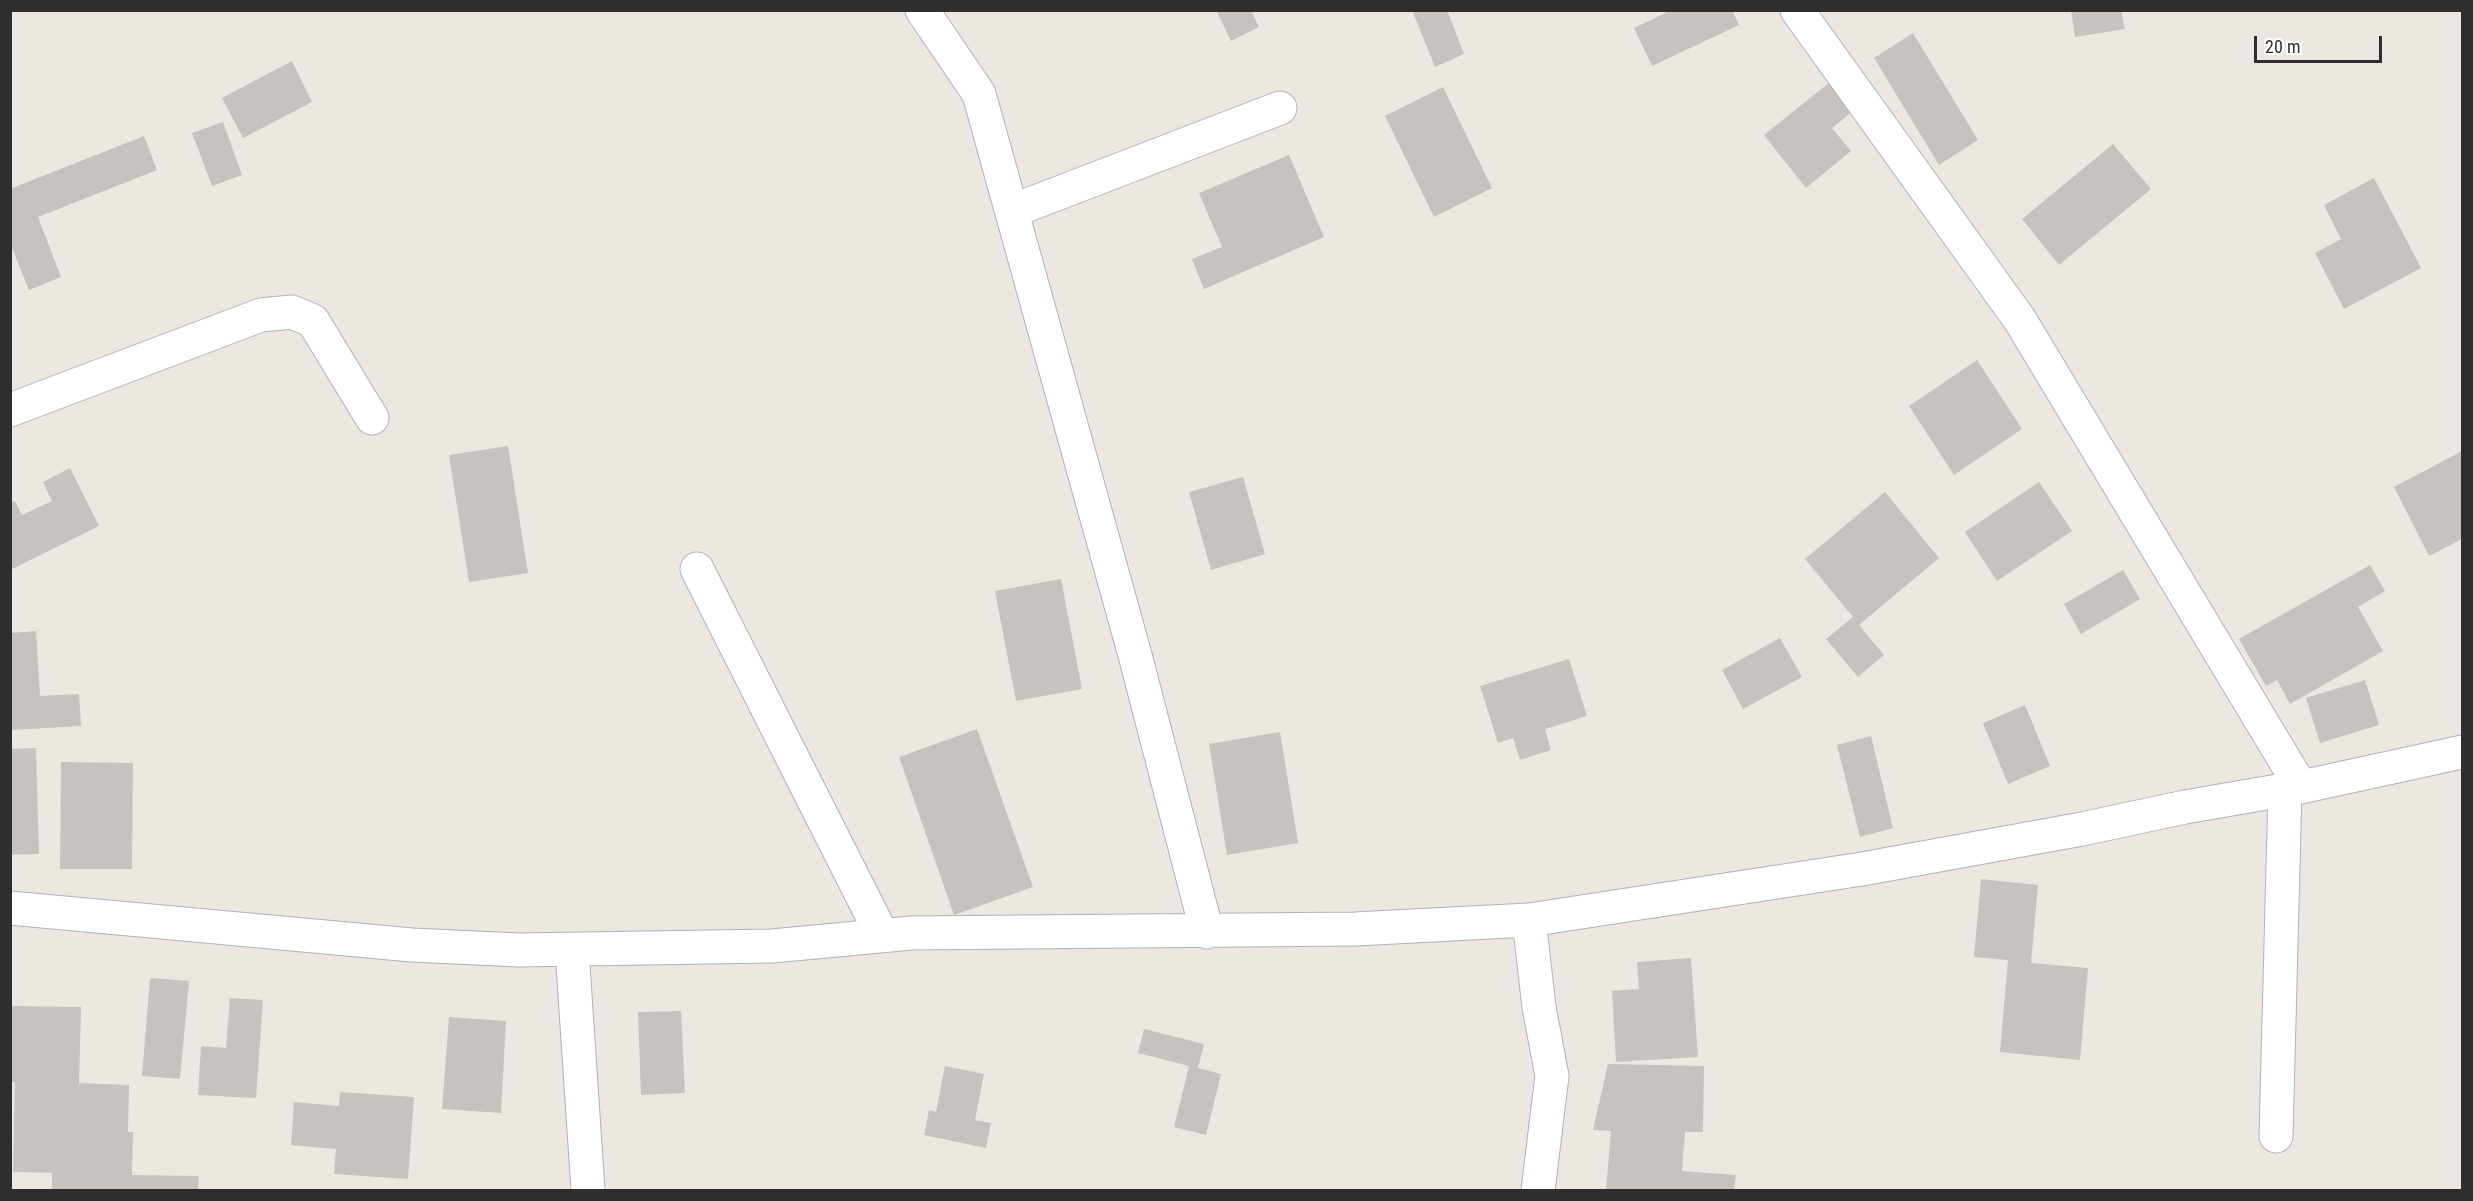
<!DOCTYPE html>
<html>
<head>
<meta charset="utf-8">
<style>
	body { margin:0 }
	#map { position:relative; width:2473px; height:1201px; overflow:hidden; background:#ede7e2; font-family:"Roboto Condensed",sans-serif }
	canvas { display:block }
	.frame { position:absolute; inset:0; border:12px solid #2e2e2e; pointer-events:none }
	.scale { position:absolute; left:2254px; top:36px; width:128px; height:27px; box-sizing:border-box; border:3px solid #2e2e2e; border-top:0; padding-left:8px; font-size:18px; line-height:21px; white-space:nowrap; color:#2e2e2e; -webkit-text-stroke:4px #fff; paint-order:stroke }
</style>
</head>
<body>
<div id="map">
<canvas width="2473" height="1201"></canvas>
<div class="frame"></div>
<div class="scale">20 m</div>
</div>
<script>
const ctx = document.querySelector('canvas').getContext('2d');
ctx.lineJoin = 'round';
function fillPath(path, color) { ctx.fillStyle = color; ctx.fill(path, 'evenodd'); }
function stroke(path, color, width, dash) { ctx.strokeStyle = color; ctx.lineWidth = width; ctx.lineCap = dash ? 'butt' : 'round'; ctx.setLineDash(dash || []); ctx.stroke(path); }
fillPath(new Path2D(`
	M1216,10H1251L1259,27L1231,41Z
	M1412,10H1447L1464,54L1435,67Z
	M1672,10H1732L1739,25L1652,66L1634,28Z
	M2071,10H2121L2125,29L2075,37Z
	M1913,33L1978,140L1939,165L1874,58Z
	M292,61L312,102L243,138L222,98Z
	M1830,82L1853,111L1832,128L1851,151L1806,188L1764,135Z
	M1443,87L1492,188L1434,217L1385,116Z
	M223,122L242,175L212,186L192,133Z
	M144,136L157,170L38,217L61,277L29,290L10,243V189Z
	M2113,144L2151,189L2059,265L2022,219Z
	M1289,155L1324,237L1204,289L1192,259L1222,247L1199,193Z
	M2374,178L2421,268L2344,309L2315,253L2341,239L2324,205Z
	M1977,360L2022,429L1954,475L1909,406Z
	M508,446L528,573L469,582L449,455Z
	M2462,451V539L2429,556L2394,487Z
	M70,468L99,526L10,570V503L15,501L22,515L52,501L43,482Z
	M1243,477L1265,554L1211,570L1189,492Z
	M2039,482L2072,531L1997,581L1965,532Z
	M1885,492L1939,558L1859,625L1884,655L1858,677L1826,639L1853,617L1805,559Z
	M2370,565L2385,591L2358,607L2383,651L2290,704L2277,680L2266,686L2239,639Z
	M2123,570L2140,599L2081,634L2064,604Z
	M1061,579L1082,689L1016,701L995,591Z
	M36,631L40,696L79,694L81,726L10,730V633Z
	M1780,638L1802,677L1743,709L1722,670Z
	M1569,659L1587,716L1545,729L1551,750L1520,760L1513,738L1498,743L1480,686Z
	M2365,680L2379,725L2320,743L2306,698Z
	M2025,705L2050,766L2008,784L1983,723Z
	M977,729L1033,887L954,915L899,757Z
	M1280,732L1298,843L1227,855L1209,744Z
	M1871,736L1893,828L1860,837L1837,745Z
	M36,748L39,854L10,855V749Z
	M61,762L133,763L132,869H60Z
	M1981,879L2038,885L2031,963L2088,968L2080,1060L2000,1052L2008,960L1974,957Z
	M1691,958L1698,1057L1616,1062L1612,991L1639,989L1637,962Z
	M150,978L189,981L180,1079L142,1076Z
	M230,998L263,1000L256,1098L198,1095L201,1046L226,1048Z
	M10,1006L81,1007L79,1083L129,1085L128,1132H133L132,1175L199,1176L198,1190H52V1173L13,1172L15,1082H10Z
	M681,1011L685,1093L641,1095L638,1012Z
	M449,1017L506,1021L501,1113L442,1109Z
	M1144,1029L1204,1044L1198,1068L1221,1074L1206,1135L1174,1127L1189,1066L1138,1053Z
	M1608,1064L1704,1066L1703,1132H1685L1682,1171L1736,1175L1734,1190H1606L1611,1131L1593,1130Z
	M945,1066L984,1074L975,1120L991,1123L986,1148L924,1135L929,1110L936,1112Z
	M340,1092L414,1097L408,1179L334,1174L336,1149L291,1145L294,1102L339,1106Z`), '#c7c2bd');
const minor = new Path2D(`
	M922,10L979,94L1135,655L1207,932
	M1797,10L2020,320L2301,787
	M1012,211L1280,108
	M10,410L261,315L292,312L313,321L372,418
	M697,569L882,935
	M10,908L412,945L519,950L772,946L911,933L1355,929L1529,920L1862,869L2082,829L2185,807L2301,787L2462,752
	M1529,920L1539,1007L1552,1076L1538,1190
	M572,950L588,1190
	M2276,1136L2285,790`);
stroke(minor, '#afb2b8', 35);
stroke(minor, '#fff', 33);
</script>
</body>
</html>
